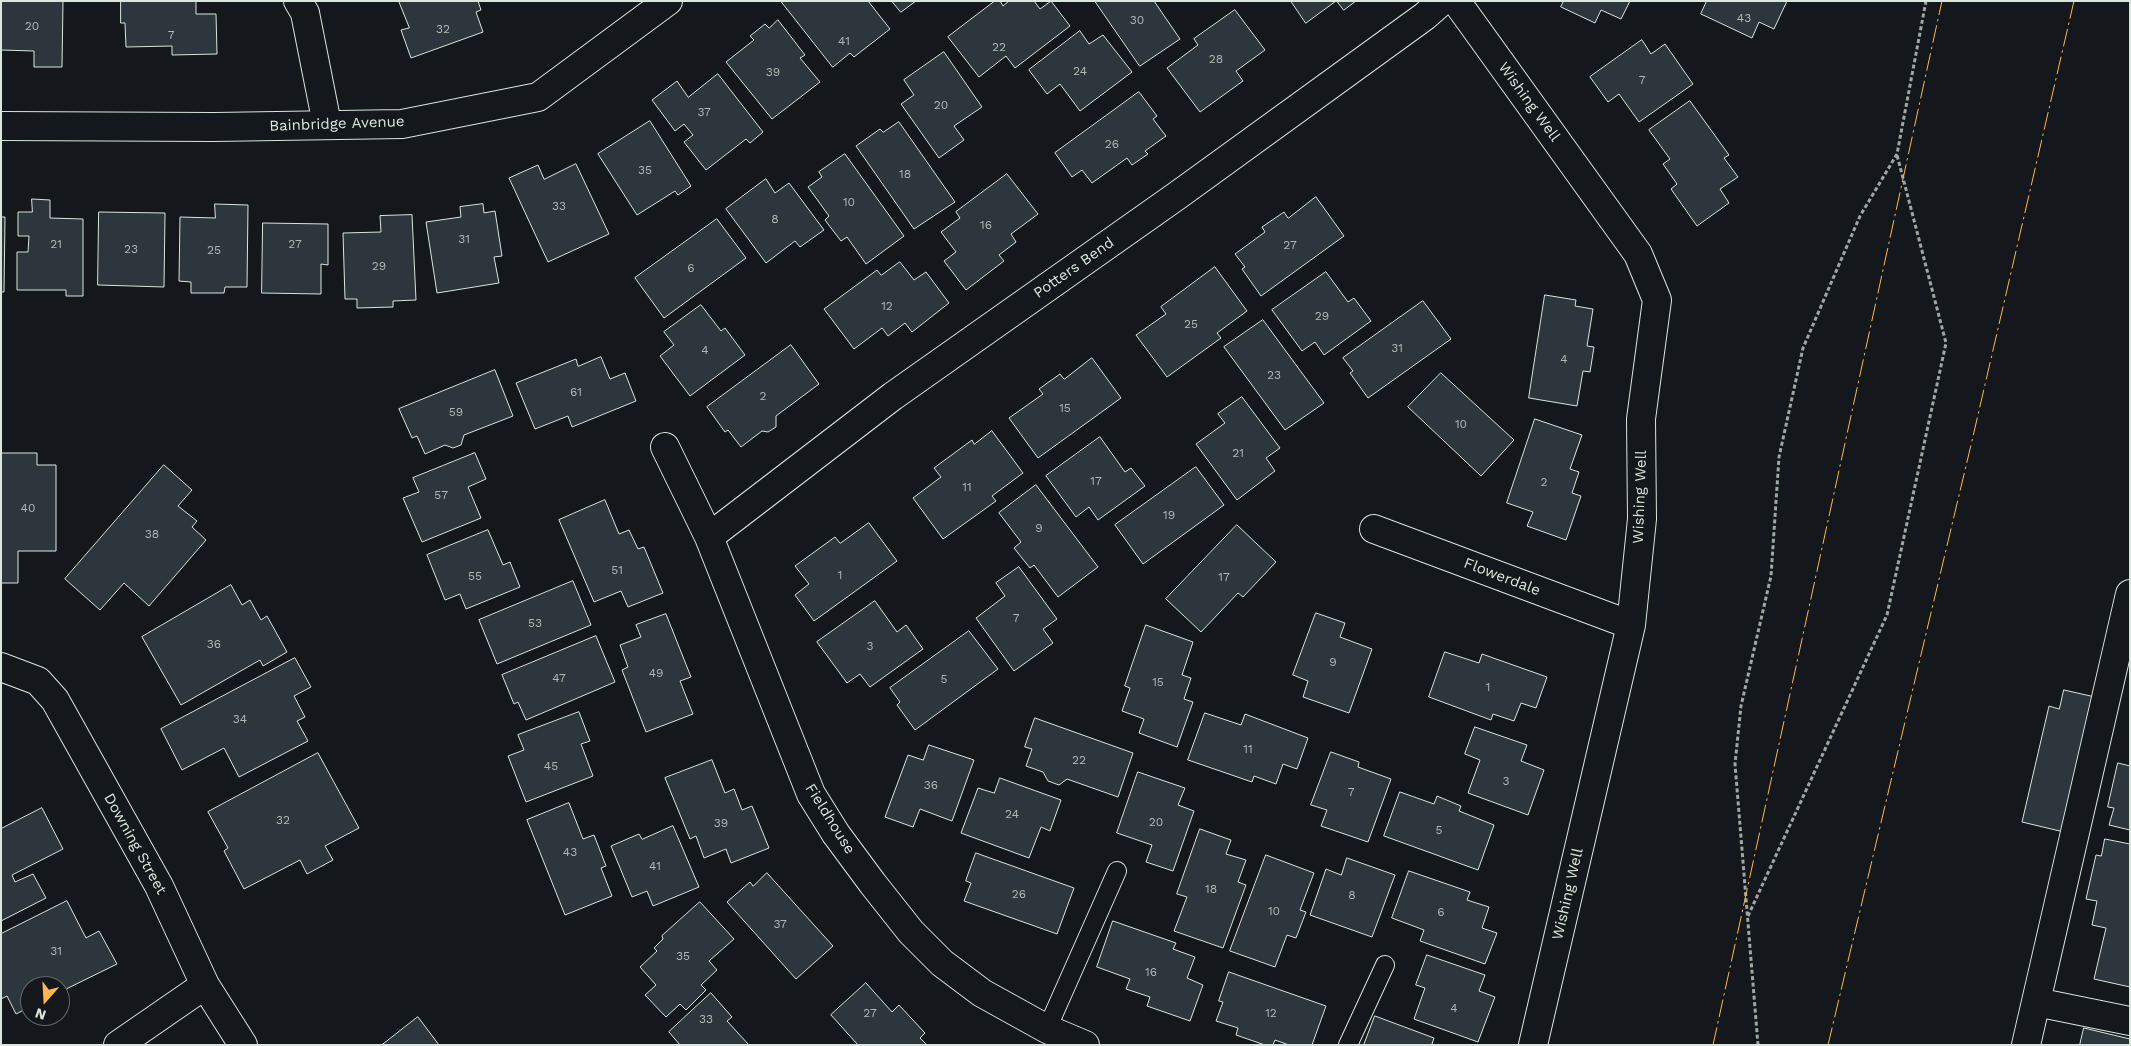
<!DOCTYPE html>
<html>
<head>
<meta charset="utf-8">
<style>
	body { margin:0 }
	#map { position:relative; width:2131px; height:1046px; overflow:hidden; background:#14181c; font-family:"Work Sans",sans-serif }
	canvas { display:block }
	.frame { position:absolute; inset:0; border:2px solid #d8e6dc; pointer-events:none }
	.north { position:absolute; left:20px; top:976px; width:50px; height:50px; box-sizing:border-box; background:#14181c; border:1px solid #626a69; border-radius:50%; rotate:199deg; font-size:14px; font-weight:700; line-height:20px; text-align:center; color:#d8e6dc }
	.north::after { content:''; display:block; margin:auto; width:18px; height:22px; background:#ffb74d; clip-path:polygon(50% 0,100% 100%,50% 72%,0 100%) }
</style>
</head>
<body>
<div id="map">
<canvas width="2131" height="1046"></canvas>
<div class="frame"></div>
<div class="north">N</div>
</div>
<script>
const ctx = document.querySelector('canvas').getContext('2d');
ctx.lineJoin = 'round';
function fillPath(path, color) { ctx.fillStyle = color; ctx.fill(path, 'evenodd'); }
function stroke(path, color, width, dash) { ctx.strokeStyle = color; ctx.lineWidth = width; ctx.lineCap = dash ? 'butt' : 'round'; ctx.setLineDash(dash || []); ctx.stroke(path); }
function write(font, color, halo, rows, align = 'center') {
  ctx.font = font + ' "Work Sans",sans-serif'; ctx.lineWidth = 4; ctx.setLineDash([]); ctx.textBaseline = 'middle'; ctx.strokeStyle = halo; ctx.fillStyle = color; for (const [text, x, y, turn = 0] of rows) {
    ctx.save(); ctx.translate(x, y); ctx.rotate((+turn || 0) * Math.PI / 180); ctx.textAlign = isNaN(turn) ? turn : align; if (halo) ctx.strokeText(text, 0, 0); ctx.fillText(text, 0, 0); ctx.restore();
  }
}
const building = new Path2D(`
	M1,1H63L62,67H34V51L1,50Z
	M121,1H196V14H216L217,54L172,55V46L126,47L125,23H121Z
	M399,1H478L481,10L476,12L483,32L411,58L401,30L409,28Z
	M781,1H868L890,29L854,57L850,53L833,67Z
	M892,1H916L901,12Z
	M995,1H1000L1003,6L1009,1H1034L1040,9L1051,1L1070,26L1015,68L1006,56L979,77L948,37Z
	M1095,1H1154L1180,39L1140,66Z
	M1291,1H1336L1306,23Z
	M1337,1H1356L1344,10Z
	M1564,1H1630L1621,19L1601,10L1595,23L1561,7Z
	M1707,1H1787L1774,29L1759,22L1752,38L1701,14Z
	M1235,10L1265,50L1236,71L1243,81L1200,112L1167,68L1198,45L1194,39Z
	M778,20L805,55L800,58L820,82L772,119L726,62L754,40L750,36L765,24L769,28Z
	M1080,31L1089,44L1103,35L1132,72L1080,111L1060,84L1047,94L1029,70Z
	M1642,40L1651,54L1665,44L1693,84L1639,122L1619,94L1608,102L1590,77Z
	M944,52L982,107L954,126L964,140L939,158L901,104L914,95L904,80Z
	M718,74L763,132L750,143L746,139L706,170L684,142L693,135L684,124L675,131L652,100L677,81L688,97Z
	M1139,92L1157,116L1153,119L1166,136L1145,151L1148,154L1132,165L1127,158L1092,183L1082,170L1072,177L1055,153Z
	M1690,101L1729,155L1724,158L1738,177L1720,189L1729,203L1697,226L1671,189L1677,184L1663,164L1670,159L1649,130Z
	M650,121L691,186L678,195L675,191L637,215L598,154Z
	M899,122L955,202L914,229L856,146L880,129L883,132Z
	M845,154L904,236L866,264L847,237L841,241L825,220L829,216L808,187L822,177L819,172Z
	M576,164L609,234L548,262L509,178L538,165L544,179Z
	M1007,174L1038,214L1011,234L1016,242L999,255L1004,261L966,290L944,261L956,252L941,232L960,218L956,212Z
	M766,179L775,193L789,183L824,230L800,247L795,241L766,263L726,209Z
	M1316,197L1344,236L1261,296L1242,269L1245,267L1235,254L1265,232L1262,227L1284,212L1288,218Z
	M32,199L50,200V218L83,219V296H66V290H17V252H28L29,236H18V212H32Z
	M215,204L248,205L247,287H225L224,293H191V282L179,281L180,217L215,218Z
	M483,204L484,213L495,211L502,256L494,257L499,283L437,293L426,222L461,217L460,207Z
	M99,212L165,213L164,287L98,285Z
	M412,215L416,300L393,301V307L357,308V299H345L343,233L381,232L380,216Z
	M1,217H5L4,292H1Z
	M717,219L746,258L664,318L635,278Z
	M263,223L328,224V265L321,264V294L262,293Z
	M900,262L914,280L926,272L949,303L912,332L905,323L888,336L882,328L854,349L824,309L877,270L881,275Z
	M1215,267L1247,311L1217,333L1221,338L1167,377L1136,335L1166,314L1161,307Z
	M1326,272L1348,302L1354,298L1371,321L1324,355L1315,342L1302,351L1272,310Z
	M1545,295L1576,300L1575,306L1593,309L1587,346L1594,347L1590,372L1583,371L1577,406L1529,398Z
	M1423,301L1451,339L1368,398L1350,373L1353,371L1343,358Z
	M701,305L721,331L725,328L745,355L690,396L660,356L674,345L664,332Z
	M1263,320L1324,403L1285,430L1224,347Z
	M791,345L819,384L776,416V427L768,432L762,431L741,447L728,430L725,432L707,407Z
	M601,357L610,379L625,373L636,401L572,427L568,416L535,429L516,383L576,359L578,366Z
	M1092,358L1121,398L1038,458L1009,418L1043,394L1039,389L1060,374L1064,379Z
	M495,370L513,416L464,435L461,445L453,448L445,445L425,454L417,436L412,438L399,409Z
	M1441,373L1514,440L1481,476L1408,407Z
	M1242,397L1280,448L1266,458L1275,471L1237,500L1196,444L1225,423L1218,414Z
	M1535,419L1582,435L1570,469L1579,472L1572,493L1581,496L1566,540L1527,526L1533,512L1507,503Z
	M992,431L1023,473L992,496L996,501L943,539L913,498L941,477L934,468L972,440L974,444Z
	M1100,437L1125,472L1131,468L1145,486L1098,520L1089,507L1076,517L1046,476Z
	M1,453H37V465H56V551H18V583H1Z
	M475,453L486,479L468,487L481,518L422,542L403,498L419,492L413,478Z
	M164,465L192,490L178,506L197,521L192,527L206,540L149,606L124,583L100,610L65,579Z
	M1196,467L1224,505L1143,564L1115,525Z
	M1036,485L1098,567L1058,597L1034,565L1030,568L1014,548L1021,542L999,513Z
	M605,500L619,534L629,530L638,549L644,547L663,593L628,607L621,591L594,602L559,520Z
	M869,523L897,561L814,621L795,595L809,584L795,566L835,537L840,543Z
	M1237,525L1276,562L1243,597L1238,593L1201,632L1166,599Z
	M488,530L503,565L510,562L520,587L466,609L460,594L445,600L427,555Z
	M1019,567L1057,619L1043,629L1053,643L1014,671L976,618L1005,596L996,583Z
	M573,581L591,625L497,664L479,620Z
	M231,585L242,605L250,600L261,620L267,616L287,652L263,666L260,660L181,705L142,637Z
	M875,601L897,632L906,625L923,649L870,687L860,674L847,683L817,642Z
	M1316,613L1345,623L1340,637L1372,649L1349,713L1303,697L1308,681L1293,675Z
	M666,614L691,677L680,681L693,714L646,732L622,670L628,667L620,645L641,637L636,625Z
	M1146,625L1193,642L1182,675L1191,678L1184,699L1193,702L1177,747L1139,733L1144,719L1122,711L1130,688L1125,686Z
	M969,631L998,669L915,730L897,705L900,702L890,688Z
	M596,636L615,682L526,720L518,702L514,704L502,675Z
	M1445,652L1479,663L1482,654L1547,677L1536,708L1521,703L1514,721L1493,714L1491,720L1429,697Z
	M295,658L311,687L294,696L305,717L297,721L308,741L239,777L224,748L182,770L161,729Z
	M2064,690L2095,697L2064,832L2022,822L2049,706L2059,709Z
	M579,712L590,741L581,744L593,776L526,802L508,756L524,750L518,735Z
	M1205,713L1241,725L1245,714L1308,738L1297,769L1283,764L1276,784L1254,776L1252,782L1188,760Z
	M1035,718L1133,753L1118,797L1067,779L1059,785L1048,781L1043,772L1026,766L1032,749L1025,747Z
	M1475,727L1527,745L1521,761L1544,770L1528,815L1468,793L1480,760L1465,754Z
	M929,745L974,760L952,821L920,809L913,827L885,817L908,755L923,760Z
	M1331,752L1359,762L1358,767L1391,779L1368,842L1321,826L1327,810L1311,805Z
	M318,753L359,828L325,846L333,860L307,874L300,860L244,889L224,851L228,848L208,812Z
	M712,760L725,793L734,789L742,810L752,806L769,848L731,863L726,849L704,858L696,836L690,839L665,778Z
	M2118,763L2130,766V830L2109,825L2114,808L2108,807Z
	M1138,772L1185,788L1178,805L1194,811L1173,871L1146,862L1152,845L1117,833Z
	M1000,778L1061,800L1050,831L1041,827L1029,858L961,833L978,788L994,793Z
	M1400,792L1434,804L1437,796L1461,806L1459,811L1494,825L1478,870L1384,836Z
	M569,803L583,839L594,835L606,866L601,868L612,896L565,915L527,820Z
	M42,808L63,849L12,875L15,882L33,874L46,898L1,921V829Z
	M673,826L699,887L653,906L647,891L632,897L611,846L639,834L642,839Z
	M1200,829L1231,840L1226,854L1246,860L1238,882L1246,885L1223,948L1174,931L1187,897L1177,894Z
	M2105,839L2130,844V987L2094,979L2106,928L2092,925L2097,901L2086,899L2096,855L2101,856Z
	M976,853L1074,888L1057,934L964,901L971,883L966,881Z
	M1266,855L1314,873L1300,910L1306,912L1296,938L1287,935L1275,967L1230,951Z
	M1347,858L1395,875L1372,937L1310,915L1326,869L1341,875Z
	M1409,871L1470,892L1467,900L1489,907L1482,928L1497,933L1485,964L1420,941L1424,930L1392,918Z
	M767,873L833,946L796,979L727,902L750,882L753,886Z
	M67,901L86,938L99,931L117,964L60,992V986H30V1007L16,1014L7,996L1,999V934Z
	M700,902L734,939L709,961L717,970L701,985L706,990L686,1010L680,1004L666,1017L645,995L656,985L640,967L657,951L654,948L663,939L662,936Z
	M1113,921L1176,943L1173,949L1195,957L1187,978L1203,985L1190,1021L1147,1006L1150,997L1126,989L1130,979L1097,967Z
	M1427,955L1485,975L1479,991L1495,997L1478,1042L1414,1019L1425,988L1416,985Z
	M1229,972L1326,1006L1312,1045H1289L1275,1040L1273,1045H1265L1236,1035L1238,1028L1216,1021L1223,1002L1219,1001Z
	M866,983L892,1012L899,1005L925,1033L920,1038L927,1045H858L831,1015Z
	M711,993L732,1017L727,1021L749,1045H680L669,1032Z
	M1375,1016L1434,1038L1432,1044L1435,1045H1364Z
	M418,1017L439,1045H382Z
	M2084,1028L2130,1039V1045H2080Z`);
fillPath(building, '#2c363c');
stroke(building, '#d8e6dc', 1);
const service = new Path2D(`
	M1047,1029L1117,871
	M1348,1045L1385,965`);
const minor = new Path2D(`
	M298,1L305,13L327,124
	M1456,1L1638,254L1657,300L1641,419L1642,519L1631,625L1533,1045
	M1,126L214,127L402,124L538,97L668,1
	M665,447L709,537L811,794L836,834L873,884L911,932L942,963L982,993L1047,1029L1085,1045
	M1374,529L1631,625
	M709,537L893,396L1178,195L1425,16L1442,1
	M1,667L38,681L55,700L159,886L205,985L243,1045
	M2036,1002L2130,1021
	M118,1045L205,985
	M2026,1045L2130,594`);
stroke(service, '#d8e6dc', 20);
stroke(minor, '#d8e6dc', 30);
stroke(new Path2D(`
	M1748,916L1887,615L1946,343L1897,155
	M1758,1045L1735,764L1741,706L1771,576L1779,457L1803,348L1860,216L1897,154L1926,1`), '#9da8a2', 3, [4, 2.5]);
stroke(service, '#14181c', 18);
stroke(minor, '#14181c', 28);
stroke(new Path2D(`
	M1713,1045L1942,1
	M1828,1045L1971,445L2074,1`), '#ffb74d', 1, [18, 4, 2.5, 4]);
write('12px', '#adbab4', null, [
	["43",1744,18],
	["30",1137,20],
	["20",32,26],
	["32",443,29],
	["7",171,35],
	["41",844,41],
	["22",999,47],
	["28",1216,59],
	["24",1080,71],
	["39",773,72],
	["7",1642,80],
	["20",941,105],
	["37",704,112],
	["26",1112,144],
	["35",645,170],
	["18",905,174],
	["10",849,202],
	["33",559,206],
	["8",775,219],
	["16",986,225],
	["31",464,239],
	["21",56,244],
	["27",295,244],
	["27",1290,245],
	["23",131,249],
	["25",214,250],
	["29",379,266],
	["6",691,268],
	["12",887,306],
	["29",1322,316],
	["25",1191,324],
	["31",1397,348],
	["4",705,350],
	["4",1564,359],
	["23",1274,375],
	["61",576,392],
	["2",763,396],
	["15",1065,408],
	["59",456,412],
	["10",1461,424],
	["21",1238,453],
	["17",1096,481],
	["2",1544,482],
	["11",967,487],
	["57",441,495],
	["40",28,508],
	["19",1169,515],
	["9",1039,528],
	["38",152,534],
	["51",617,570],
	["1",840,575],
	["55",475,576],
	["17",1224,577],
	["7",1016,618],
	["53",535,623],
	["36",214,644],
	["3",870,646],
	["9",1333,662],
	["49",656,673],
	["47",559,678],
	["5",944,679],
	["15",1158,682],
	["1",1488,687],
	["34",240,719],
	["11",1248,749],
	["22",1079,760],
	["45",551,766],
	["3",1506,781],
	["36",931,785],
	["7",1351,792],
	["24",1012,814],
	["32",283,820],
	["20",1156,822],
	["39",721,823],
	["5",1439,830],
	["43",570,852],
	["41",655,866],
	["18",1211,889],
	["26",1019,894],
	["8",1352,895],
	["10",1274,911],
	["6",1441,912],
	["37",780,924],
	["31",56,951],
	["35",683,956],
	["16",1151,972],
	["4",1454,1008],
	["27",870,1013],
	["12",1271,1013],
	["33",706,1019]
]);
write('15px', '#d8e6dc', '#14181c', [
	["Wishing Well",1529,102,54],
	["Bainbridge Avenue",337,124,-2],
	["Potters Bend",1074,268,-35],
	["Wishing Well",1640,497,-88],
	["Flowerdale",1502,577,21],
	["Fieldhouse",830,819,58],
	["Downing Street",135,844,61],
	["Wishing Well",1568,894,-77]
]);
</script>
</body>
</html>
